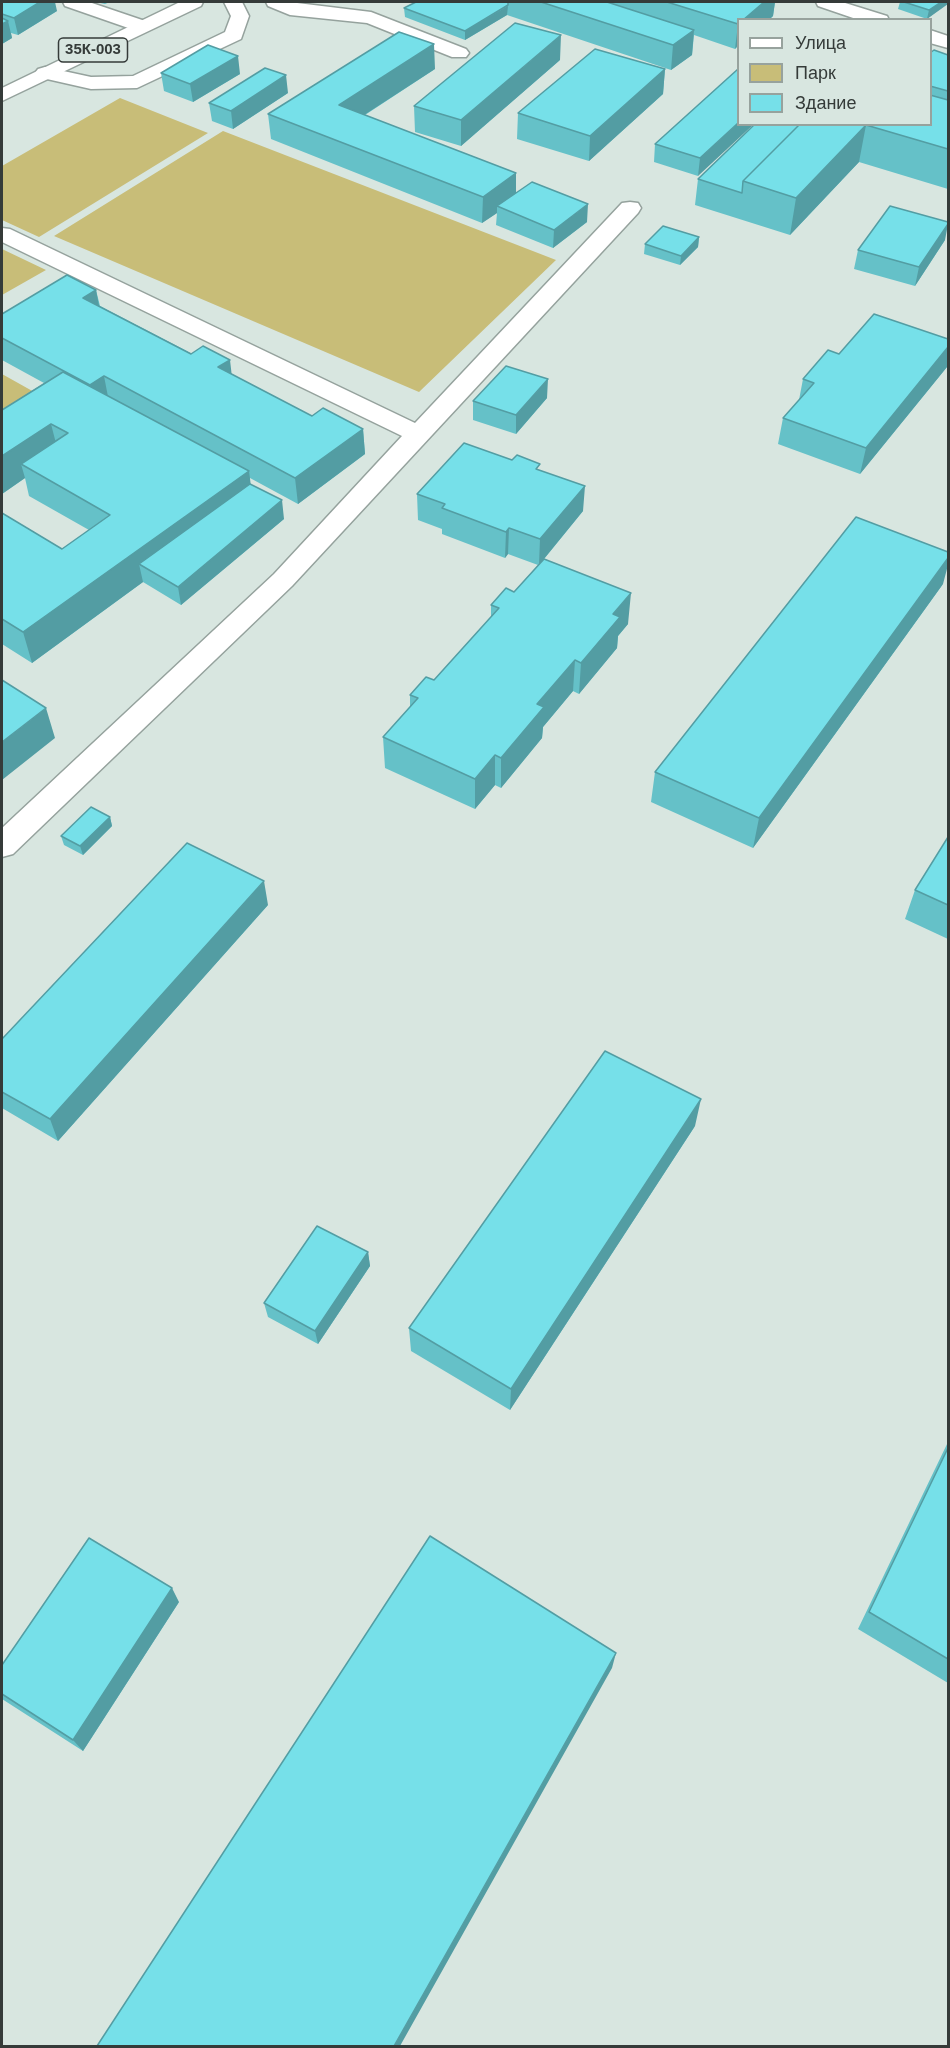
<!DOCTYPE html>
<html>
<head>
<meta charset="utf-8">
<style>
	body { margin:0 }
	#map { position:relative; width:950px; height:2048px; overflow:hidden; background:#d8e6e0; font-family:Helvetica,sans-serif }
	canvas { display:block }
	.frame { position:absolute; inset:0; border:3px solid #353b39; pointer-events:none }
	.legend { position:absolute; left:737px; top:18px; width:195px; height:108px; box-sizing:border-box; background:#d8e6e0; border:2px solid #97a29d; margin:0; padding:8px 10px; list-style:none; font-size:18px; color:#353b39 }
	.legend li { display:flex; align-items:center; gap:12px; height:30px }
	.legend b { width:30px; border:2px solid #97a29d }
</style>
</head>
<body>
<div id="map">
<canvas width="950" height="2048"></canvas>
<div class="frame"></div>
<ul class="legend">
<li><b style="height:8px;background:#fff"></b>Улица</li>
<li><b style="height:16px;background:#c8bd78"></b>Парк</li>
<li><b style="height:16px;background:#76e0e9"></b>Здание</li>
</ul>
</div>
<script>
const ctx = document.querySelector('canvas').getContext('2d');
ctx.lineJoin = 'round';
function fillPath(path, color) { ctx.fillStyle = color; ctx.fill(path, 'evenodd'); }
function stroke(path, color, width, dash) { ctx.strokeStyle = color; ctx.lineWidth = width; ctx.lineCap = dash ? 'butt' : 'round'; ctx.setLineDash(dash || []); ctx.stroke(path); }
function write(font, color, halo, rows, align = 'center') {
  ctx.font = font + ' Helvetica,sans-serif'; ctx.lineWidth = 4.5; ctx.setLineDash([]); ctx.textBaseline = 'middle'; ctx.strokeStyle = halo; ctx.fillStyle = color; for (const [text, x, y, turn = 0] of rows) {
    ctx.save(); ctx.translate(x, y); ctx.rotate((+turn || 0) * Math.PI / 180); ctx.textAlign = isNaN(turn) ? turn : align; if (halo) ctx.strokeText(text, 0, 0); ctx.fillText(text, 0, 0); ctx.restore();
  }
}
fillPath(new Path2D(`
	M120,98L208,133L39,237L2,220V166Z
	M223,131L556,260L419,392L54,236Z
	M2,249L46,270L2,295Z
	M2,374L52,402L2,434Z`), '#c8bd78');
const minor = new Path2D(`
	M63,2H89L148,22L151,26L148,30H134L65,6Z
	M224,2H242L249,16L241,39L137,88L91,89L38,77L35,73L38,69L45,67L91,77L133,76L225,32L231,16Z
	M266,2H289L371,12L466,49L469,53L466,57H452L367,23L290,15L268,6Z
	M630,202L638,203L641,208L638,213L292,586L13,854L2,857V828L274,574L402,436L2,242V228L10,229L415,423L622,203Z`);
const major = new Path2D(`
	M180,2H203L201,6L2,101V88Z
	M816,2H842L887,16L889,20H859L818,6Z
	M930,30L948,36V48L930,43Z`);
stroke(minor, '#95a29d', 3);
stroke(major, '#95a29d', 3);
fillPath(minor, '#fff');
fillPath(major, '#fff');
fillPath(new Path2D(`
	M2,2L57,11L18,35L11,33L12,38L2,44Z
	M96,2H110L105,4Z
	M416,2H775L773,16L735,49L694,35L692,55L671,70L507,15L465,40L405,17L404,8Z
	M900,2H948L927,19L898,9Z
	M930,53L948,55V189L859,162L790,235L695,205L698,179L755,124H930Z
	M560,60L461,146L415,132L414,106Z
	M435,69L365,115L516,173V193L587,222L553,248L496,225L497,213L482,223L271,139L268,114Z
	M665,69L663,94L589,161L517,139L518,113Z
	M738,69L698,176L654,162L655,144Z
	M161,73L240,74L193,102L164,91Z
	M288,93L233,129L212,121L209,103Z
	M699,237L698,247L680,265L644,254L645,244Z
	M945,240L915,286L854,269L858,250Z
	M96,290L100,306L312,416L363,429L365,454L298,504L250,478V484L284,519L181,605L143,582L32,663L2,644V513L62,549L89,530L29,496L25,478L2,494V410L44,383L2,360V314Z
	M839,354L947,367L860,474L778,444L783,418L799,400L803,379Z
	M547,398L516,434L473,420V401Z
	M540,470L583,511L544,559L628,624L618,636L617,648L579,694L573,691L543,727L542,738L501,788L495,785L475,809L385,768L383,737L410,707V695L434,680L491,617V605L514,592L538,565L508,554L505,558L442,534V529L418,520L417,494Z
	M943,584L753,848L651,802L655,772Z
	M110,817L112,826L83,855L64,845L61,836Z
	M948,837V939L905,919L915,890Z
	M268,905L58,1141L2,1108V1039Z
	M695,1126L510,1410L411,1351L409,1328Z
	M368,1252L370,1266L318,1344L268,1317L264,1303Z
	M948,1442V1683L858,1629Z
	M179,1602L83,1751L2,1699V1665Z`), '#65c1c8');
fillPath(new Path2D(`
	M40,2H55L57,11L18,35L14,18Z
	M764,2H775L773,16L769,20H743Z
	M941,2H948V4L927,19L929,10Z
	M508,6L507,15L465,40V31Z
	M8,21L12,38L2,44V24Z
	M738,23V45L735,49L738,24Z
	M694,30L692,55L671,70L673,45Z
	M561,35L560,60L461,146V120Z
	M434,44L435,69L341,130L339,105Z
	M238,56L240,74L193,102L190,84Z
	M665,69L663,94L589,161L590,136Z
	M286,75L288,93L233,129L231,111Z
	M738,123V124H754L698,176L700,158Z
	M866,125L859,162L790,235L796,198Z
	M516,173V198L497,206V213L482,223L483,197Z
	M588,204L587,222L553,248L554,230Z
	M948,224L945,240L915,286L919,267Z
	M699,237L698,247L680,265L681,256Z
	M96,290L101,316L83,298Z
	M948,347V361L947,367L860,474L866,448Z
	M230,360L233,386L218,367Z
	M104,376L109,402L95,411L90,385Z
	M548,379L547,398L516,434V415Z
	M51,424L59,455L21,464L25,478L2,494V456Z
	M363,429L365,454L298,504L295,478Z
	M249,471L253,502L139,564L143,582L32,663L23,632Z
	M585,486L583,511L539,565L540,539Z
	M282,500L284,519L181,605L178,587Z
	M509,528L508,554L505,558L506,532Z
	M948,558V565L943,584L753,848L759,818Z
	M631,593L628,624L618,636L617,648L579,694L581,663L613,614Z
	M575,660L573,691L543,727L542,738L501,788V758L537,704Z
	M46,708L55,738L2,780V742Z
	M495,755V785L475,809V779Z
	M110,817L112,826L83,855L80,846Z
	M264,881L268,905L58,1141L50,1119Z
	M701,1099L695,1126L510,1410L511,1389Z
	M368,1252L370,1266L318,1344L315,1331Z
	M172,1588L179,1602L83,1751L73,1740Z
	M616,1653L612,1668L400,2046H394Z`), '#539da3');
const building = new Path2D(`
	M2,2H40L14,18L2,14Z
	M416,2H508V5L465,31L404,8Z
	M541,2H607L694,30L673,45Z
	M667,2H764L743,20H738V24Z
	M904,2H941L929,10Z
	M2,18L8,21L2,24Z
	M515,23L561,35L461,120L414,106Z
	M399,32L434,44L339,105L516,173L483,197L268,114Z
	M208,45L238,56L190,84L161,73Z
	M595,49L665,69L590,136L518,113Z
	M934,50L948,55V91L930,86V53Z
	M265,68L286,75L231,111L209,103Z
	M738,69V123L700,158L655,144Z
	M930,95L948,100V149L866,125L796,198L743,181L800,124H930Z
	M755,124H800L743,181L742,193L698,179Z
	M532,182L588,204L554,230L497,206Z
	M890,206L948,222V224L919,267L858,250Z
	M663,226L699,237L681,256L645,244Z
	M67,275L96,290L83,298L191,354L203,346L230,360L218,367L312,416L323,408L363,429L295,478L104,376L90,385L2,338V314Z
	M874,314L948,339V347L866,448L783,418L814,383L803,379L828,350L839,354Z
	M506,366L548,379L516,415L473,401Z
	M63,372L249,471L23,632L2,619V513L62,549L110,515L21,464L68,433L51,424L2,456V410Z
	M464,443L512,460L517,455L540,464L536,469L585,486L540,539L509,528L506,532L442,508L445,504L417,494Z
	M250,484L282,500L178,587L139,564Z
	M856,517L948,552V558L759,818L655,772Z
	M544,559L631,593L613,614L620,617L581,663L575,660L537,704L544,707L501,758L495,755L475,779L383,737L418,698L410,695L426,677L434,680L499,608L491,605L506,588L514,592Z
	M2,680L46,708L2,742Z
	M91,807L110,817L80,846L61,836Z
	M948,837V905L915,890Z
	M187,843L264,881L50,1119L2,1092V1039Z
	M605,1051L701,1099L511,1389L409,1328Z
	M317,1226L368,1252L315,1331L264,1303Z
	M948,1448V1659L869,1612Z
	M430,1536L616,1653L394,2046H97Z
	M89,1538L172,1588L73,1740L2,1694V1665Z`);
fillPath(building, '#76e0e9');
stroke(building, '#539da3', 1.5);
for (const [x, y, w] of [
	[93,50,69]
]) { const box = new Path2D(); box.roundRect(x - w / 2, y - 12, w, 24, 4.5); ctx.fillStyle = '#d8e6e0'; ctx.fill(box); stroke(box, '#353b39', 1.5); }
write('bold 15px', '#353b39', null, [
	["35К-003",93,50]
]);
</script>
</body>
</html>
